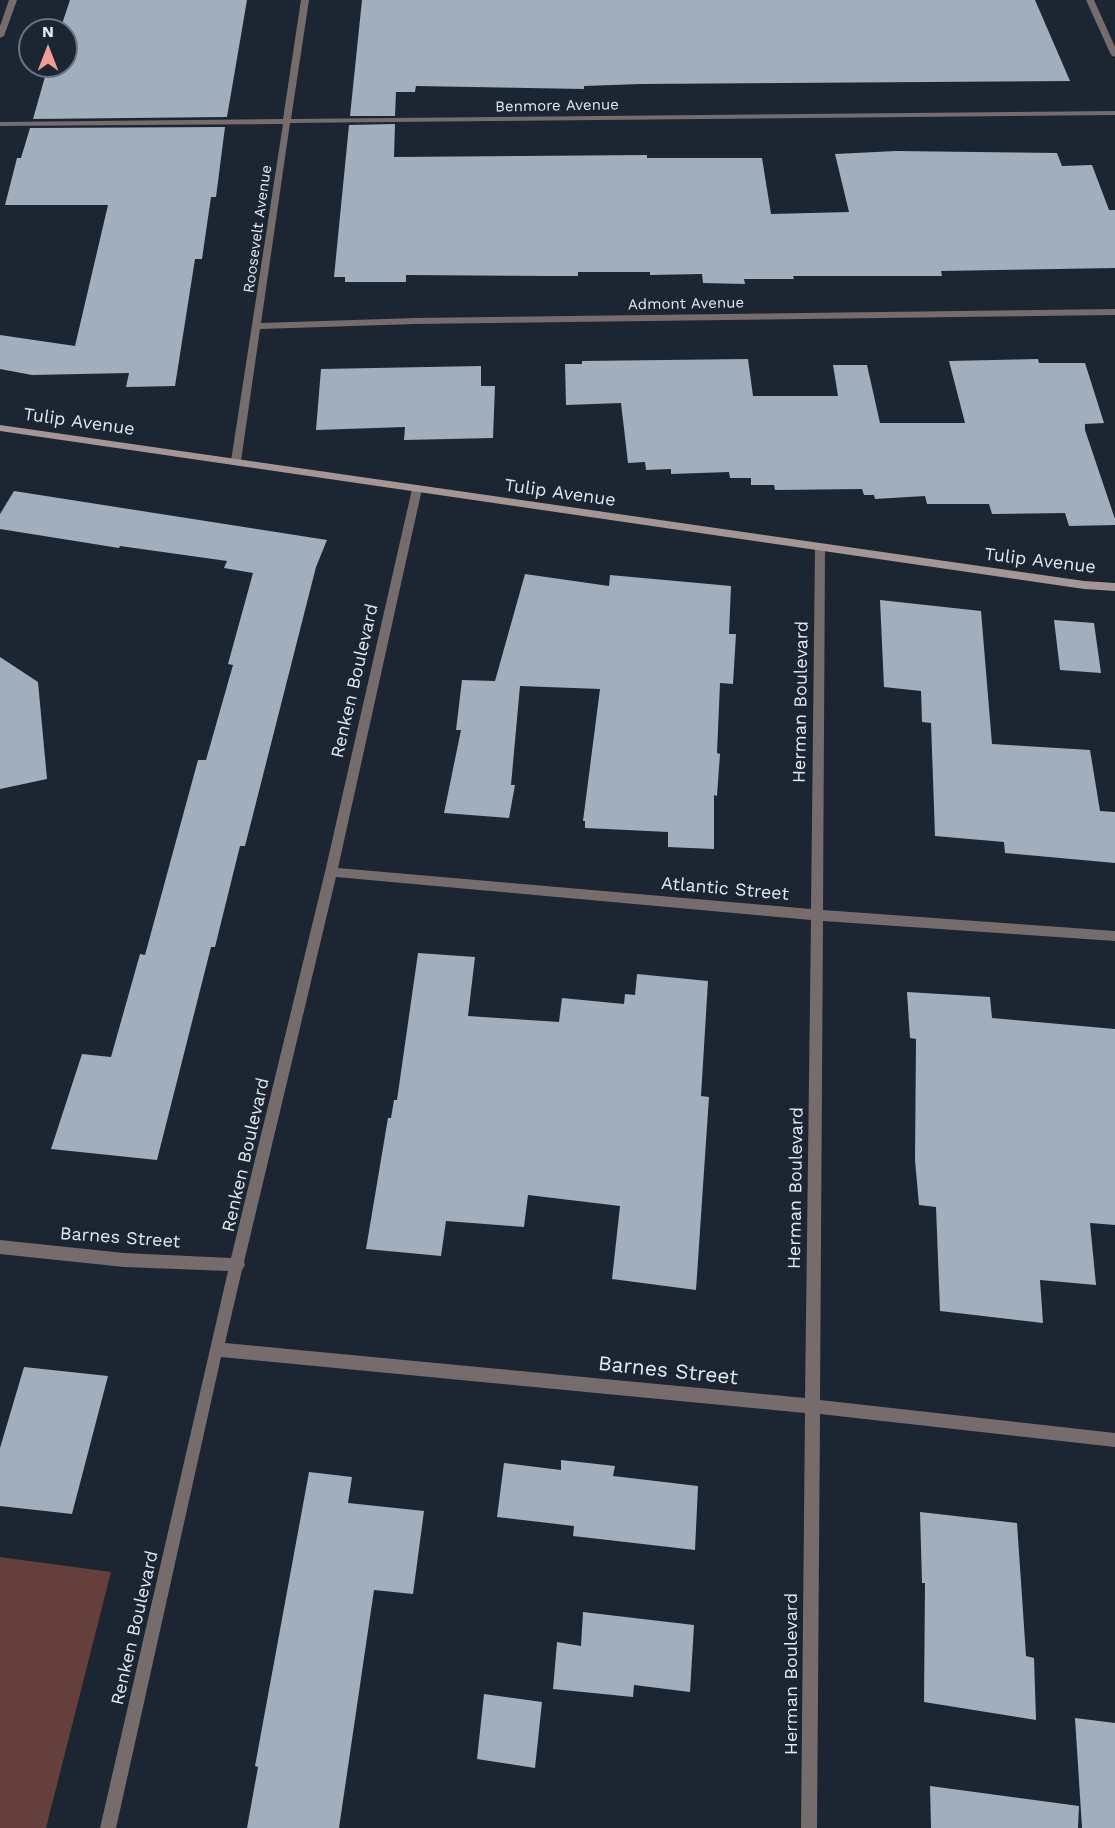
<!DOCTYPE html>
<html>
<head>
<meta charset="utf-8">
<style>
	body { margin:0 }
	#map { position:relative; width:1115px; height:1828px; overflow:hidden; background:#1b2632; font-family:"Work Sans",sans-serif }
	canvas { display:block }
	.north { position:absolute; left:18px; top:18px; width:60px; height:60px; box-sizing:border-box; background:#1b2632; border:2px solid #6a747e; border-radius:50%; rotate:0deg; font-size:16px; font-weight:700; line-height:24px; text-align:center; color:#e1e9f1 }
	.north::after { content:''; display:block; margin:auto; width:21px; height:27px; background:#f59c92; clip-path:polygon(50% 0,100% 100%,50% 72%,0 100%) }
</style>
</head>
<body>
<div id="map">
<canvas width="1115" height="1828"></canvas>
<div class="north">N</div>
</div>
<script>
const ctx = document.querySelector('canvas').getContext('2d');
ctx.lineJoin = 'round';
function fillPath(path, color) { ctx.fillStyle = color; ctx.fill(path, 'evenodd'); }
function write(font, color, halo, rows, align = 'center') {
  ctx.font = font + ' "Work Sans",sans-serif'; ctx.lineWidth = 6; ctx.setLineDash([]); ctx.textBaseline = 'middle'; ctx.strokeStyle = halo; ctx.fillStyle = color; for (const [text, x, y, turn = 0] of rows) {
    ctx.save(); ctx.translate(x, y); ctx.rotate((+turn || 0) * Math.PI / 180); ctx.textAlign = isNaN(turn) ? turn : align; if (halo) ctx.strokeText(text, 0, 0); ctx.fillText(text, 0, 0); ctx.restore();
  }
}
fillPath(new Path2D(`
	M0,1557L111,1572L46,1828H0Z`), '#643f3b');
fillPath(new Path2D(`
	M70,0H247L227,117L33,119L48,66H66V30H60Z
	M362,0H1035L1070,81L640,84L584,86V89L416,86L415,92H396L395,116H350Z
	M395,124L394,157L647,155V158H762L771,214L849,212L835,154L896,151L1057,153L1062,166L1092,165L1109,210H1115V268L941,271L942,276H793L794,279H744L745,284L703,283L702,274L650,275V272H578V276H548L406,275V282H345V277H334L349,125Z
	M225,127L216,197H211L202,259H195L175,386L126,387L129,373L32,375L0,369V335L75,346L108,205H5L17,158H21L30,128Z
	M748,359L753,396H838L833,365H867L880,423H965L949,361L1038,359L1039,363H1085L1104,423L1085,424V430L1115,519V525L1069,526L1065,513L992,514L989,504H927L925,496L875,499L874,495H864L862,489L775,490L774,485H751V478H730L729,472L671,474V469L646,470L645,462L628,463L621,403L566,405L565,364H582V361Z
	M481,366V386H495L493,438L404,440L405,427L316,430L321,369Z
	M14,491L327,540L316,567L245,846H240L215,947H211L157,1160L51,1149L82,1054L111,1057L140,954L145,955L198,760H206L233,665L228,664L253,573L224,568L227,561L120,546L119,548L0,529V514Z
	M525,574L609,586L610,575L731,586L729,634H736L733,684L720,683L717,753L720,754L717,796L714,795V849L668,847V832L585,828V821H583L600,689L520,686L511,785H515L509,818L444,813L461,730H456L462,680L495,681Z
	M880,600L981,611L992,744L1090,750L1100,811L1115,812V863L1005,853L1004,842L935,836L931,723L922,722L921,691L884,687Z
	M1054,620L1094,623L1101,673L1060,670Z
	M0,657L38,682L47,779L0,789Z
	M418,953L475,957L468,1016L559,1022L562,998L624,1004L625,994L635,995L637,974L708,981L701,1096L709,1097L696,1290L612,1279L620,1206L528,1195L524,1227L446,1221L441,1256L366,1249L388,1118H391L394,1100H397Z
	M907,992L990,997L992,1018L1115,1029V1225L1090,1223L1096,1285L1040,1280L1043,1323L940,1311L936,1207L919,1205L915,1160L916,1039L910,1038Z
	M24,1367L108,1376L72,1514L0,1506V1448Z
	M561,1460L615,1466L613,1476L698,1486L695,1550L573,1536L574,1526L497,1517L504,1463L561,1470Z
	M309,1472L352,1477L348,1503L424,1511L413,1594L374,1590L339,1828H247L258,1767L255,1766Z
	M920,1512L1017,1523L1026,1656L1034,1658L1036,1720L924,1702L925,1583H922Z
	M583,1612L694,1625L690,1692L634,1685L633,1697L553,1689L557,1642L581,1646Z
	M484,1694L542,1702L535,1768L477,1759Z
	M1075,1718L1115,1723V1828H1082Z
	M930,1786L1079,1806L1078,1828H931Z`), '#a0aebe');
fillPath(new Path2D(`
	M9,0H17L4,36L0,38V26Z
	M301,0H309L291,119L1115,111V115L290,123L261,323L415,318L1115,309V315L415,324L260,329L241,461L236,464L233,463L231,461L283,124L0,126V122L283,119Z
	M1086,0H1094L1115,47V57L1111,55Z
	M417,486L422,489L338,868L811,909L815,548L820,544L825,548L823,910L1115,931V941L823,921L820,1400L1115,1433V1447L820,1414L817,1828H801L805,1413L221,1357L116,1828H100L228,1271L124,1267L0,1254V1240L124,1253L231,1258L325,872L412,489ZM336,877L811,920L805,1398L225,1343L242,1270L245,1265L244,1262Z`), '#766c6b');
fillPath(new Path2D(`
	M0,425L1084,581L1115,583V591L1084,589L0,431Z`), '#a59593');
write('15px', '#e1e9f1', '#1b2632', [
	["Benmore Avenue",557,106,-1],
	["Roosevelt Avenue",258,229,-82],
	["Admont Avenue",686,304,-1]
]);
write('18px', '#e1e9f1', '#1b2632', [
	["Tulip Avenue",79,422,8],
	["Tulip Avenue",560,493,8],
	["Tulip Avenue",1040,561,7],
	["Renken Boulevard",355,681,-77],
	["Herman Boulevard",801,702,-89],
	["Atlantic Street",725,889,5],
	["Renken Boulevard",246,1155,-77],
	["Herman Boulevard",796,1188,-89],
	["Barnes Street",120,1238,4],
	["Renken Boulevard",135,1628,-77],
	["Herman Boulevard",792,1674,-90]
]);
write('21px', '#e1e9f1', '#1b2632', [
	["Barnes Street",668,1371,6]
]);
</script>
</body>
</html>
